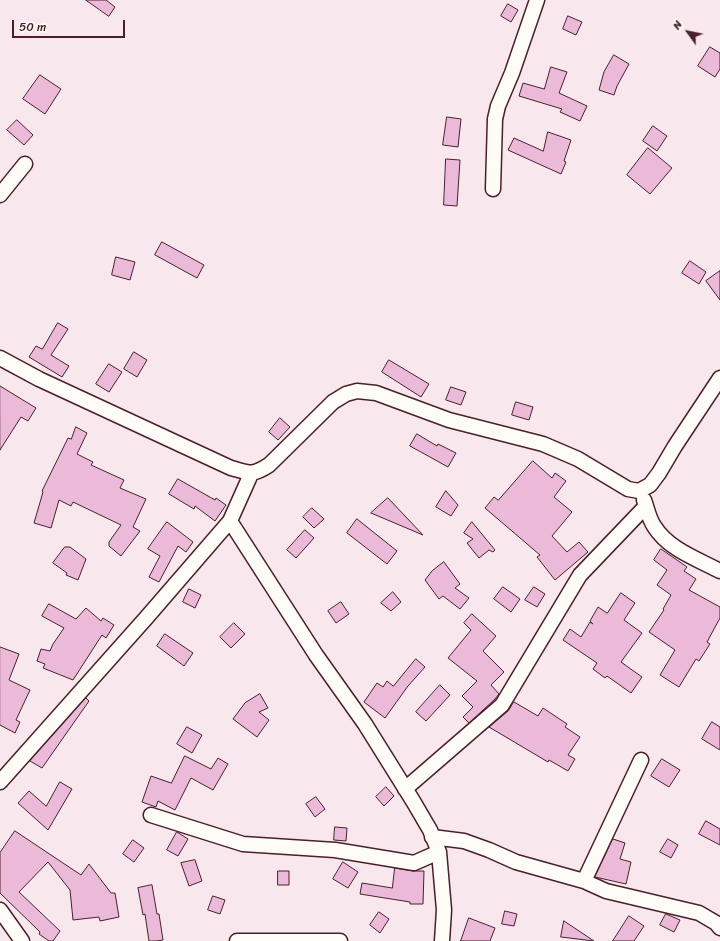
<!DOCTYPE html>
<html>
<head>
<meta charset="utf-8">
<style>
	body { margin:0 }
	#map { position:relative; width:720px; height:941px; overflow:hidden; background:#f8e8ee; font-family:Sriracha,sans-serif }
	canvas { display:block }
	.north { position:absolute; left:668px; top:12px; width:40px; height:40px; -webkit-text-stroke:3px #fdfcf7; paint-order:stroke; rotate:303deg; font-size:11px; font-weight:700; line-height:16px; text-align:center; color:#4a1f2b }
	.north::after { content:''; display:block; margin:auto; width:14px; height:18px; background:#4a1f2b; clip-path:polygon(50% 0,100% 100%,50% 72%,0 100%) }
	.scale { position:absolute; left:12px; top:20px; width:113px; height:18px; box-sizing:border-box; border:2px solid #4a1f2b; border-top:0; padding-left:5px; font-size:12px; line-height:14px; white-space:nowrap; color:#4a1f2b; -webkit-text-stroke:3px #fdfcf7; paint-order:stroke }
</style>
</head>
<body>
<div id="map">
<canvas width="720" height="941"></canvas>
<div class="north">N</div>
<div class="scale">50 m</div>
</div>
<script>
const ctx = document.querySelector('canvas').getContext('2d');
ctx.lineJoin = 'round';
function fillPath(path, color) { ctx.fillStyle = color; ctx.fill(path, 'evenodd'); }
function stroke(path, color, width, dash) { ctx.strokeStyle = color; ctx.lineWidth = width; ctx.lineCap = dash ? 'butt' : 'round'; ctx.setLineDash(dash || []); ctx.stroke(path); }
const building = new Path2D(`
	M86,0H106L115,7L109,16Z
	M508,4L518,10L511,22L501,16Z
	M568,16L582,22L576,35L563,29Z
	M710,47L720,53V69L715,77L698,66Z
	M614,55L629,64L617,86L614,95L599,90L604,72Z
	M551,67L567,72L559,93L587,106L580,121L560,112L562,109L519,96L523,83L544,89Z
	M40,75L61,89L45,114L23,99Z
	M447,117L461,119L458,147L443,145Z
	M17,120L33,135L24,145L7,130Z
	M653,126L667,136L657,151L643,141Z
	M548,132L571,140L564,161L566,162L561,174L508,150L514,138L543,151Z
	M648,148L672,168L650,194L627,175Z
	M446,159L460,160L457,206L444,205Z
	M162,242L204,265L197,278L155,255Z
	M116,257L135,262L130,280L112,275Z
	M690,261L706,272L699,284L682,273Z
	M720,271V300L706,281Z
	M58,323L68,329L51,355L69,366L62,377L29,357L36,346L42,349Z
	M134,352L147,360L137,377L124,369Z
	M389,360L429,384L421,397L382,372Z
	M109,364L122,372L109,392L96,384Z
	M0,386L36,408L28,421L21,417L0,450Z
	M451,387L466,392L461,405L446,400Z
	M516,402L533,407L529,420L512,415Z
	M280,418L290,427L278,440L269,432Z
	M76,427L87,433L77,454L93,462L91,465L124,480L120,488L146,499L133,527L140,531L121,556L109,546V542L121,525L73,502L71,506L59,500L51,528L34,523L43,492L42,491L68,438L71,439Z
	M417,434L437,446L438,444L456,453L448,467L410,446Z
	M533,461L552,478L555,473L566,481L554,497L572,512L552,536L567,552L579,542L588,552L555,580L537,557L540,555L485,508L494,497L498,500Z
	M178,479L215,500L216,498L226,505L215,521L195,506L194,509L169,494Z
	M446,491L458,505L451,516L436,507Z
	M388,498L423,535L371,513Z
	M312,508L324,519L314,528L303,517Z
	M357,519L397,551L387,564L347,533Z
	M167,522L193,542L186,552L178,546L159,582L149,577L160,556L148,549Z
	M472,522L495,550L493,552L489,550L479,558L467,543L473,539L464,533Z
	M305,530L314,538L296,558L287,550Z
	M65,547H70L86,559L78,580L66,575L67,573L53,563Z
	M661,549L687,567L684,571L696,579L689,590L720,607V618L707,642L710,644L699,661L696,659L679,687L660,675L675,650L649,632L664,610L663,609L671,595L657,585L667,570L654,560Z
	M444,562L460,584L455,588L469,598L460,609L443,596L439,599L425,580L432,571Z
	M503,587L520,599L511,612L494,599Z
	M534,587L545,594L537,607L525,600Z
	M189,589L201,595L195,608L183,602Z
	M393,592L401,602L391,611L381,603Z
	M621,593L635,603L624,620L642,633L621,662L642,677L631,693L607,676L605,678L593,669L597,663L563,640L570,629L581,637L590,622L593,624L590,621L598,607L607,613Z
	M341,602L349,614L336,623L328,611Z
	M49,604L76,619L86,608L101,621L103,618L114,625L106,638L102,635L73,680L43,668L45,664L37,661L41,649L50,651L53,644L64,628L42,616Z
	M472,614L496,636L483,651L504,672L491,685L499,694L495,699L469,723L463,717L473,707L462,696L477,681L448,658L471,630L464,623Z
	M234,623L245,634L231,648L220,637Z
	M165,634L193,653L184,666L157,646Z
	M0,647L19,654L9,680L30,690L16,720L20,722L15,733L0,725Z
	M416,659L425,667L408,686L385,718L364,702L377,683L383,687L387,681L393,686Z
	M440,685L450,695L426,721L416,712Z
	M260,694L268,708L259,712L269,720L257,737L233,719L245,703Z
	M86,698L89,701L42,768L30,761Z
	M514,702L538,716L543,708L567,724L565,727L580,737L568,755L575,759L568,771L549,760L548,762L489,727L508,711Z
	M712,722L720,727V750L702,739Z
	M187,727L202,735L192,753L177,744Z
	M185,756L211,769L218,758L228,764L213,790L191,778L175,810L158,801L156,807L142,802L151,776L171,783Z
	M662,759L680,770L669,787L651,776Z
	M60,782L72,789L48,830L18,803L29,791L46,806Z
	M386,787L394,796L384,806L376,797Z
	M316,797L325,809L315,817L306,804Z
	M706,821L720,829V845L699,834Z
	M335,827L347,828L346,841L334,840Z
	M15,831L81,875L89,864L111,893H115L119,917L100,921L99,917L73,920L70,890L48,862L19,892L60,931L53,941H49L39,934L40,932L0,893V853Z
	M177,832L188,839L178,856L167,850Z
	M613,839L625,843L620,859L631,862L626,884L595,877Z
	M668,839L678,845L671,858L660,852Z
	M133,840L144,848L134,862L123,854Z
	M195,860L202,881L189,886L181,863Z
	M343,862L358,872L348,888L333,879Z
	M395,868L413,871H424L423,904H410V902L360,894L362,883L392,888Z
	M278,871H289V885H278Z
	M152,885L157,914H159L163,940L156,941H149L145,914L143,915L138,888Z
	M213,896L225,900L220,914L208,910Z
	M505,911L517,914L514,926L502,924Z
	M379,912L389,919L380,933L370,925Z
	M666,914L680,920L674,932L660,925Z
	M629,916L644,926L634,941H613Z
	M469,918L495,928L490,941H461Z
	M564,921L594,941L561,937Z`);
fillPath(building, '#ecbad9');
stroke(building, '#4a1f2b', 1);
const minor = new Path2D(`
	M493,189L495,119L498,106L512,73L537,0
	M0,195L25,164
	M0,358L39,379L231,468C250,473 252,476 269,465L333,402L346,394L357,391L376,393L449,420L543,444L578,459L628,489L639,491L650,485L659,473L675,446L720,378
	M644,500C647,508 649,519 654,526C668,549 697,559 720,571
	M230,521L316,655L365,724L413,801L430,830L439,852L444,910L442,941
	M0,782L147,617L230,521L251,474
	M405,789L502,705L580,575L646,506
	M151,815L243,844L335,850L414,863L439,852
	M432,837L464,841L489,850L516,862L584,881L606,891L699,913L716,923L720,928
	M584,881L641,760
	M0,910L22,941
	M237,941H340`);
stroke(minor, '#4a1f2b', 17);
stroke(minor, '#fdfcf7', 14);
</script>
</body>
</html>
